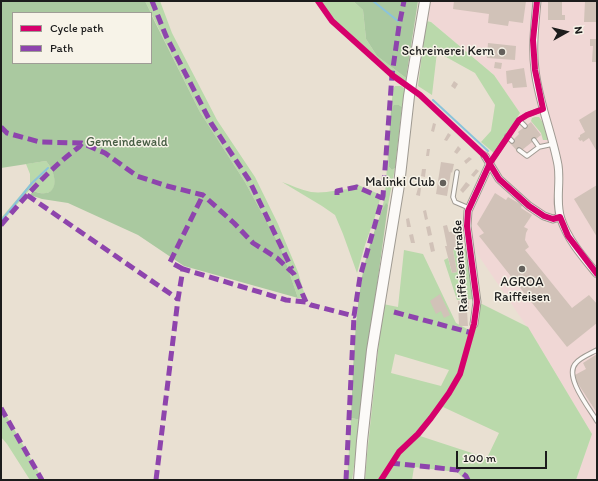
<!DOCTYPE html>
<html>
<head>
<meta charset="utf-8">
<style>
	body { margin:0 }
	#map { position:relative; width:598px; height:481px; overflow:hidden; background:#e9e0d2; font-family:Itim,sans-serif }
	canvas { display:block }
	.frame { position:absolute; inset:0; border:2px solid #1c1c1c; pointer-events:none }
	.legend { position:absolute; left:12px; top:12px; width:140px; height:52px; box-sizing:border-box; background:#f7f3e8; border:1px solid #9f9d96; margin:0; padding:5px 7px; list-style:none; font-size:12px; color:#1c1c1c }
	.legend li { display:flex; align-items:center; gap:8px; height:20px }
	.legend b { width:20px; border:1px solid #9f9d96 }
	.north { position:absolute; left:546px; top:12px; width:40px; height:40px; -webkit-text-stroke:3px #f7f3e8; paint-order:stroke; rotate:82deg; font-size:11px; font-weight:700; line-height:16px; text-align:center; color:#1c1c1c }
	.north::after { content:''; display:block; margin:auto; width:14px; height:18px; background:#1c1c1c; clip-path:polygon(50% 0,100% 100%,50% 72%,0 100%) }
	.scale { position:absolute; left:456px; top:451px; width:91px; height:18px; box-sizing:border-box; border:2px solid #1c1c1c; border-top:0; padding-left:5px; font-size:12px; line-height:14px; white-space:nowrap; color:#1c1c1c; -webkit-text-stroke:3px #f7f3e8; paint-order:stroke }
</style>
</head>
<body>
<div id="map">
<canvas width="598" height="481"></canvas>
<div class="frame"></div>
<ul class="legend">
<li><b style="height:5px;background:#d6006c"></b>Cycle path</li>
<li><b style="height:5px;background:#8e44ad"></b>Path</li>
</ul>
<div class="north">N</div>
<div class="scale">100 m</div>
</div>
<script>
const ctx = document.querySelector('canvas').getContext('2d');
ctx.lineJoin = 'round';
function fillPath(path, color) { ctx.fillStyle = color; ctx.fill(path, 'evenodd'); }
function stroke(path, color, width, dash) { ctx.strokeStyle = color; ctx.lineWidth = width; ctx.lineCap = dash ? 'butt' : 'round'; ctx.setLineDash(dash || []); ctx.stroke(path); }
function write(font, color, halo, rows, align = 'center') {
  ctx.font = font + ' Itim,sans-serif'; ctx.lineWidth = 3; ctx.setLineDash([]); ctx.textBaseline = 'middle'; ctx.strokeStyle = halo; ctx.fillStyle = color; for (const [text, x, y, turn = 0] of rows) {
    ctx.save(); ctx.translate(x, y); ctx.rotate((+turn || 0) * Math.PI / 180); ctx.textAlign = isNaN(turn) ? turn : align; if (halo) ctx.strokeText(text, 0, 0); ctx.fillText(text, 0, 0); ctx.restore();
  }
}
fillPath(new Path2D(`
	M430,1H597V480H576L592,434L534,337L474,249L464,214L478,181L520,113L494,75L428,19Z`), '#f0d7d5');
fillPath(new Path2D(`
	M145,1H160L172,33L217,120L255,177L278,224L298,272L306,299L298,298L281,248L245,182L200,112Z
	M320,1H353L363,10L366,39L377,56L406,78V82L390,71L334,20Z
	M426,21L431,22L494,75L520,113L494,153L481,142L491,131L495,105L475,73L437,52L432,95L418,86Z
	M395,86H401L405,89L402,107L399,105L391,110L393,89Z
	M535,117H539L544,124L548,140H543L541,133L531,121L532,118Z
	M388,153L389,167L392,170L395,168L388,205L386,204L382,210L385,194Z
	M46,161C59,176 60,201 33,191L36,188L33,186L1,223V218L30,184V174L26,164Z
	M282,182C291,185 301,190 311,192C325,194 339,189 352,189L356,184L381,195L377,211L365,245L357,273L343,234L335,215L322,206Z
	M466,248L474,299L457,300L444,260L448,258L452,273L457,272L453,250Z
	M404,250L423,254L456,323L469,330L479,322L480,303L528,327L592,434L576,480H465L457,472L414,467L412,480H365L367,455L383,304L398,307ZM395,354L449,370L441,386L391,373ZM443,407L499,433L487,458L420,436Z
	M1,406L43,480H30L7,444L1,437Z
	M351,418L361,420L352,480H347Z`), '#bad9ab');
fillPath(new Path2D(`
	M1,1H145L151,13H13V63H151V14L200,112L245,182L281,248L298,298L184,266L138,235L68,203L42,199L30,195L33,191C59,201 59,176 46,161L1,168Z
	M353,1H405L407,2V1H418L406,78L377,56L366,39L363,10Z
	M394,105H399L402,107L395,168L392,170L389,167L388,153L391,110Z
	M386,203L388,205L368,351L361,420L351,418C353,371 354,324 362,277C366,254 374,232 382,210Z`), '#aac9a0');
stroke(new Path2D(`
	M373,1L398,21
	M433,100L488,151
	M1,221L32,183L48,168`), '#8ac3db', 2);
fillPath(new Path2D(`
	M454,1H526L523,23L509,21L508,26L488,23L489,14L453,9Z
	M548,1H562V15H565V20H548Z
	M585,1H597V22H584Z
	M590,39H597V62H592L593,46H590Z
	M488,43L516,46L515,60L487,58Z
	M495,62L502,63L501,69L494,68Z
	M524,68L527,87L513,88L512,83L507,84L506,71Z
	M454,81L458,84L455,89L451,86Z
	M597,109V149L596,150L589,138L583,142L582,140L580,141L578,138L580,137V135L585,132L579,120Z
	M531,122L541,135L522,150L521,148L517,151L510,143L519,134L518,132Z
	M433,123L436,124L434,132L431,131Z
	M448,133L451,135L447,141L444,140Z
	M458,146L461,149L457,154L454,152Z
	M427,149H430L429,156H426Z
	M469,157L472,159L466,164L464,161Z
	M441,162L454,164L452,173L451,172L447,196L436,194Z
	M422,169H426L425,177L421,176Z
	M476,169L479,171L474,177L471,175Z
	M466,182L470,185L463,193L460,190Z
	M597,185V237L574,199Z
	M418,188H421L420,196L416,195Z
	M495,193L506,200L508,197L522,205L521,208L532,215L524,227L528,229L526,233L525,240L529,247L525,250L572,308L589,295L597,304V323L567,347L479,236L484,233L477,224Z
	M426,210L428,219L425,220L423,211Z
	M409,218L411,227H407L406,219Z
	M447,225L449,232L457,231L458,236L462,235L464,248L453,250L457,272L452,273L445,246H447L443,226Z
	M430,226L432,235L428,236L426,227Z
	M413,234L415,243H411L409,235Z
	M433,242L435,251L431,252L429,243Z
	M440,294L450,315L444,318L441,311L436,314L430,301Z
	M458,301H469V311H467L468,326H459Z
	M597,354V413L573,376L586,369L583,363Z`), '#d1c2b8');
const service = new Path2D(`
	M519,120L525,126
	M507,136L512,141
	M534,140L539,147L553,144
	M519,150L527,156L539,147
	M490,163L519,120L527,115L543,109
	M457,172L453,197L455,202L469,208
	M597,350C590,354 581,357 576,363C563,376 590,409 597,421`);
const minor = new Path2D(`
	M537,1C535,24 532,47 535,70C539,103 552,133 558,165C561,183 555,202 561,219C568,240 583,257 597,274
	M485,156L499,179L529,206L544,216L553,219L560,217
	M474,324L477,302L467,226L468,211L490,163`);
const secondary = new Path2D(`
	M359,480L362,441L372,350L399,185L409,96L425,1`);
stroke(service, '#9f9a92', 5.5);
stroke(minor, '#9f9a92', 9);
stroke(secondary, '#9f9a92', 12);
stroke(service, '#fcfaf8', 3.5);
stroke(minor, '#fcfaf8', 7);
stroke(secondary, '#fcfaf8', 10);
stroke(new Path2D(`
	M152,1L166,36L211,123L249,180L292,269
	M1,127L7,133L40,142L82,143L105,153L137,176L167,186L203,195L234,223L253,243L277,258L294,274L306,302
	M27,195L178,299
	M337,195V191L357,187L382,198
	M1,225C26,196 49,169 79,147L82,143
	M183,269L170,262L203,195
	M394,312L472,333
	M1,408L42,480
	M390,463L458,470L466,476L468,480
	M156,480L178,299L183,269L286,300L306,302L311,305L354,316L360,277L383,196L392,75L399,26L404,1
	M346,480L354,316`), '#8e44ad', 5, [10, 5]);
stroke(new Path2D(`
	M318,1L332,21L392,75L420,95L485,156L499,179L529,206L544,216L553,219L560,217L568,236L597,274
	M381,480L399,452L418,434L431,418L449,393L460,374L474,324L477,302L467,226L468,211L490,163L519,120L527,115L543,109L535,70L533,40L537,1`), '#d6006c', 6);
for (const [x, y, r, color] of [
	[502,52,4,"#64615c"],
	[443,183,4,"#64615c"],
	[522,269,4,"#64615c"]
]) { const dot = new Path2D(); dot.arc(x, y, r, 0, 2 * Math.PI); ctx.fillStyle = color; ctx.fill(dot); stroke(dot, '#f7f3e8', 1.5); }
write('13px', '#1c1c1c', '#f7f3e8', [
	["Schreinerei Kern",494,52],
	["Malinki Club",435,183],
	["AGROA",522,283,"center"],
	["Raiffeisen",522,298,"center"]
], 'right');
write('13px', '#465c43', '#f7f3e8', [
	["Gemeindewald",127,143]
]);
write('13px', '#1c1c1c', '#f7f3e8', [
	["Raiffeisenstraße",461,266,-94]
]);
</script>
</body>
</html>
